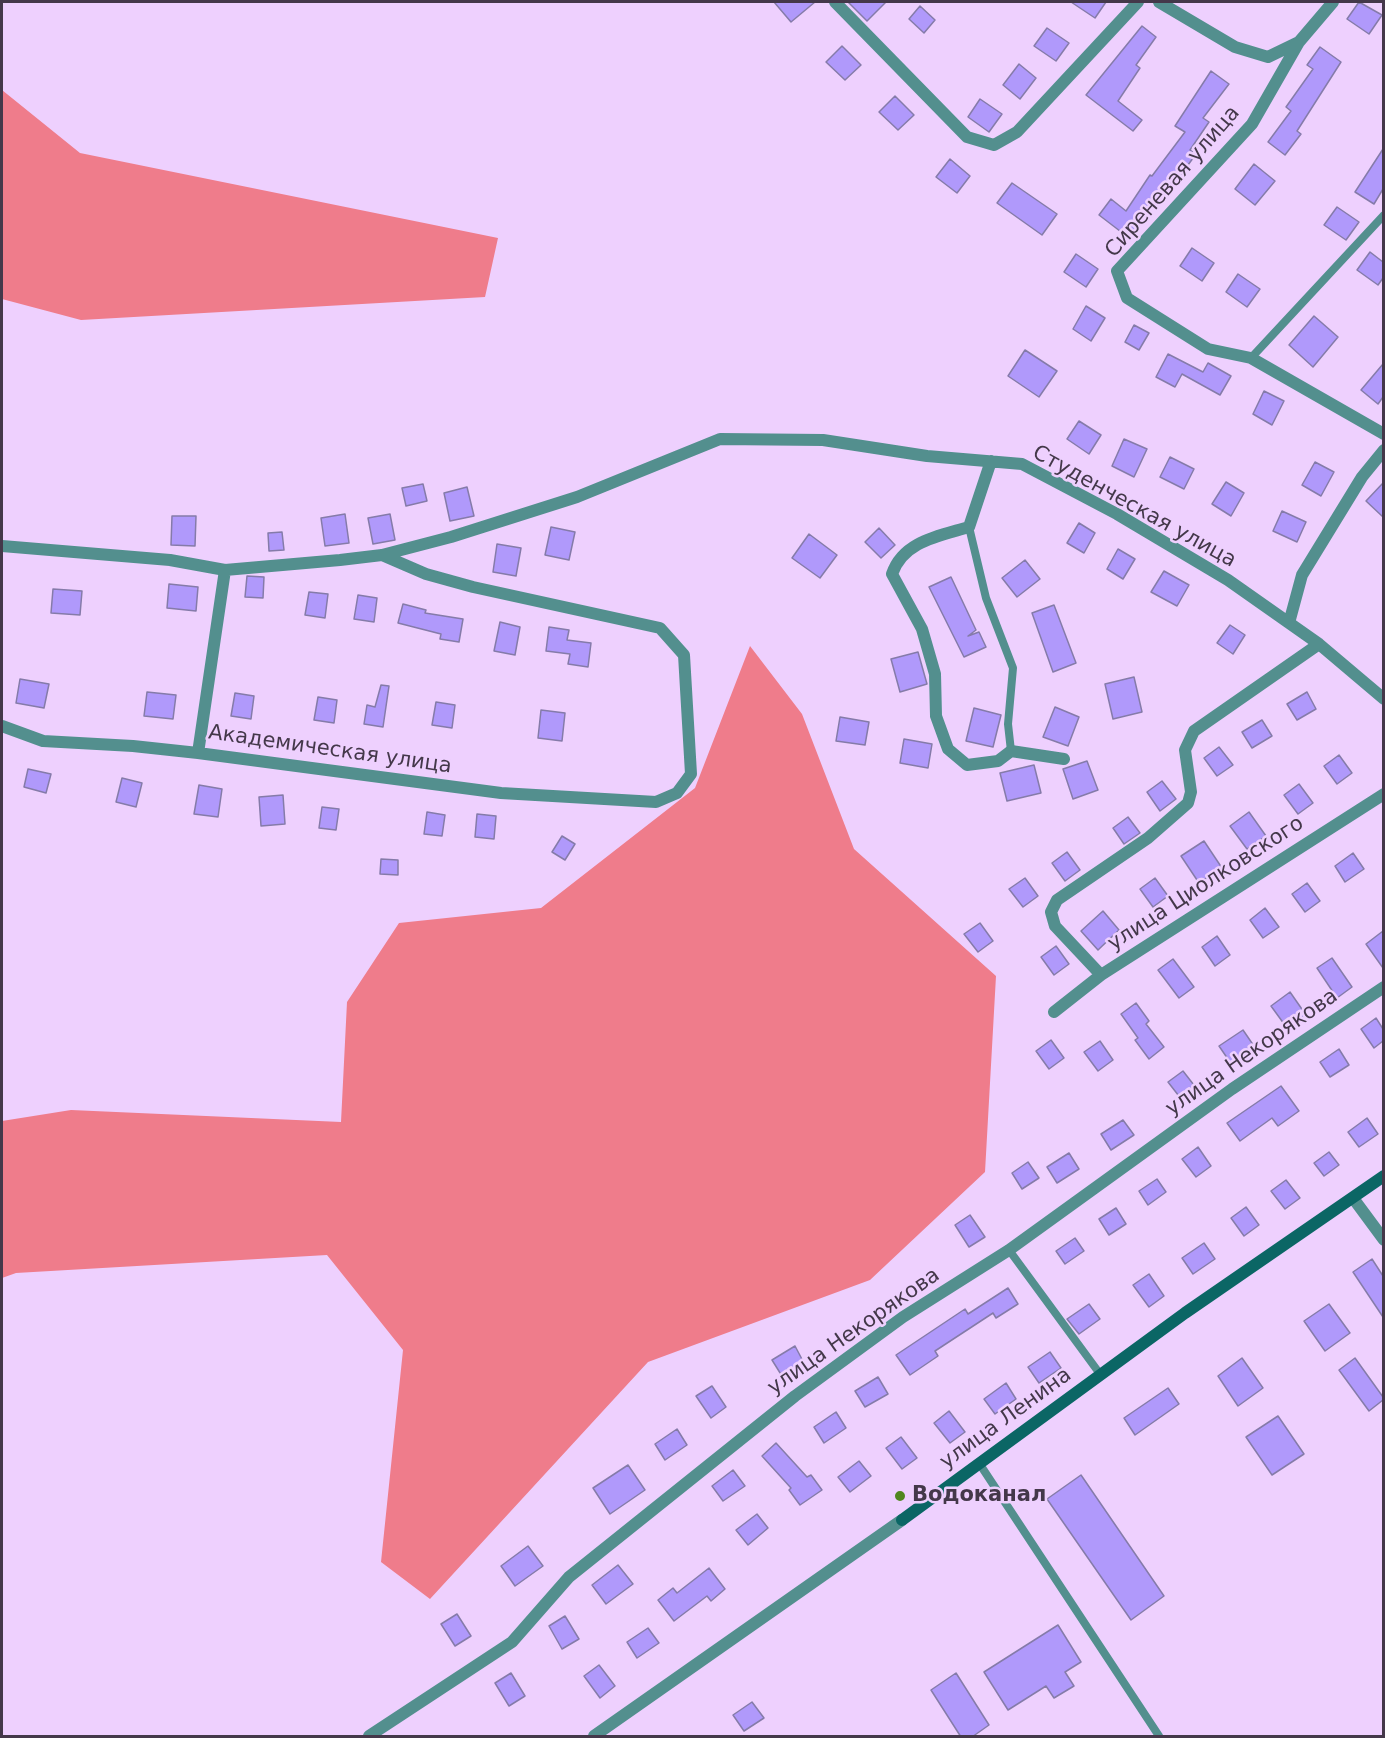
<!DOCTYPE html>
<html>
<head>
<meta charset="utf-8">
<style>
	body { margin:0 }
	#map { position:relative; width:1385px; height:1738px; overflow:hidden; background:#eed0fe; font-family:"DejaVu Sans",sans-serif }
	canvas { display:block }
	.frame { position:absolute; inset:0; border:3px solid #44384a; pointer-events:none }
</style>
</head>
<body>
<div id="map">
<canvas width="1385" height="1738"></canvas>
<div class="frame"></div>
</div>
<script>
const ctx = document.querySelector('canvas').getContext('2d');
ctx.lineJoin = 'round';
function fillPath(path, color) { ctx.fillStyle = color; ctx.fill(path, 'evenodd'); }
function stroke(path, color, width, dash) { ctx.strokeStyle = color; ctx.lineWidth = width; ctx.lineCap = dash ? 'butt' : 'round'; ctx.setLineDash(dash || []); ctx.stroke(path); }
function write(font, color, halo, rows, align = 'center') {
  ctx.font = font + ' "DejaVu Sans",sans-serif'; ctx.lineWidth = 5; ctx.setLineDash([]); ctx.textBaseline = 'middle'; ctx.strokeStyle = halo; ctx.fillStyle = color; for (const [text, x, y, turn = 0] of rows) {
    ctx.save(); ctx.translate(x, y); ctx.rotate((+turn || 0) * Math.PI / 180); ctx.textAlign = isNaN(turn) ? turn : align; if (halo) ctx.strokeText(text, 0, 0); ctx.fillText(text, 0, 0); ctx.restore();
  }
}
fillPath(new Path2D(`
	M2,90L80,153L498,238L485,297L81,320L2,299Z
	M750,646L802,714L854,849L996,976L985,1172L870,1280L648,1362L430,1599L381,1562L403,1350L327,1255L16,1273L2,1278V1121L71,1110L341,1122L347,1002L399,923L541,908L695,788Z`), '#ef7c8b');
const building = new Path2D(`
	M774,2H815L791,22Z
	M848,2H886L867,21Z
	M1071,2H1106L1095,18Z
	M1359,2L1382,15L1369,34L1347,19Z
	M920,6L935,20L924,33L909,19Z
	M1142,26L1156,37L1136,65L1140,68L1118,101L1142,120L1133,131L1086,95Z
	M1047,28L1069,43L1056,61L1034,46Z
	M842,46L861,65L845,80L826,62Z
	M1320,47L1341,62L1297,131L1301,134L1285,155L1268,142L1291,111L1286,107L1313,69L1307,65Z
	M1019,64L1036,78L1020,99L1003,85Z
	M1211,71L1229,84L1203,118L1209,122L1190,150L1196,154L1180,176L1177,173L1154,209L1152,208L1129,238L1099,215L1111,199L1126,211L1150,175L1152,176L1185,132L1175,126Z
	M895,96L914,115L898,130L879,112Z
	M980,99L1002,114L989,132L968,117Z
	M1383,149V189L1374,204L1355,192Z
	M950,159L970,176L957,193L936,177Z
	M1254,164L1275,181L1255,205L1235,189Z
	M1012,183L1057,214L1042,235L997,203Z
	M1337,207L1359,222L1346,240L1324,225Z
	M1192,248L1214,263L1202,281L1180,266Z
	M1370,252L1383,262V278L1378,285L1357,270Z
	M1076,254L1098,269L1086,287L1064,272Z
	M1238,274L1260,289L1247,307L1226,292Z
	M1086,306L1105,318L1091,341L1073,329Z
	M1314,316L1338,337L1313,367L1289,345Z
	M1134,325L1149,333L1139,350L1125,342Z
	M1025,350L1057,371L1039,397L1008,376Z
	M1168,354L1203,372L1208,363L1231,376L1220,395L1182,374L1175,387L1156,377Z
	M1383,364V397L1378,404L1361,390Z
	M1264,391L1284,401L1272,425L1253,414Z
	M1079,421L1101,435L1089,454L1067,439Z
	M1124,439L1147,449L1134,477L1112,466Z
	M1170,457L1194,469L1184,489L1160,477Z
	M1315,462L1334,472L1321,496L1302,485Z
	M1226,482L1244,493L1231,516L1212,504Z
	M1383,483V517L1366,501Z
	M423,484L427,501L406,506L402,488Z
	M467,487L474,516L450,521L444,493Z
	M1282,511L1306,522L1297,542L1273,531Z
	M345,514L349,543L325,546L321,518Z
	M390,514L395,540L373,544L368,518Z
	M172,516H196L195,546L171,545Z
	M1079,523L1095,533L1084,553L1067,543Z
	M551,527L575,532L569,560L545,555Z
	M879,528L895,545L881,558L865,542Z
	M282,532L284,550L269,551L268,533Z
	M809,534L837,555L820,578L792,558Z
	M497,544L521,548L516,576L493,572Z
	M1118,549L1135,559L1123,579L1107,569Z
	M1025,560L1040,579L1017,597L1002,578Z
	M1164,571L1189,585L1177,606L1151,592Z
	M247,576L264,577L263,598L245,597Z
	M951,577L976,630L968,636L979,632L986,647L964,657L929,587Z
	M169,584L198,587L196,611L167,608Z
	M53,589L82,591L80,615L51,613Z
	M309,592L328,594L325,618L305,615Z
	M358,595L377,598L374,622L354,619Z
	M403,604L426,610L425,613L463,619L459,642L440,639L441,634L398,623Z
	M1054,605L1076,663L1053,672L1032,613Z
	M500,622L520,627L515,655L494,651Z
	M1230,625L1245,635L1233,654L1217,643Z
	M549,627L569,630L567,640L591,643L588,667L568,664L570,654L546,651Z
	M918,652L927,684L900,692L891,659Z
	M1134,677L1142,712L1113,719L1105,684Z
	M20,679L49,684L44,708L16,703Z
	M381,685L389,686L383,727L364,724L367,705L375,707Z
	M147,692L176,695L173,719L144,716Z
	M1307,692L1316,709L1297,720L1287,704Z
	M235,693L254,696L251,719L231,716Z
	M318,697L337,700L334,723L314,720Z
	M436,702L455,705L452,728L432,725Z
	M1055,707L1079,717L1068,746L1043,737Z
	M974,708L1001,715L993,747L966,741Z
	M541,710L565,713L562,741L538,738Z
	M840,717L869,722L865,745L836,741Z
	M1262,720L1272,736L1252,748L1242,732Z
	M904,739L932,744L928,768L900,763Z
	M1219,747L1233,765L1217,776L1204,758Z
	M1339,755L1352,773L1337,784L1324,766Z
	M1087,761L1098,790L1073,799L1063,769Z
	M1034,765L1041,793L1007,801L1000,773Z
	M28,769L51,774L46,793L24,787Z
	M122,778L142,783L136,807L116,802Z
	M1162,781L1176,799L1160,811L1147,792Z
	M1299,784L1313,803L1298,814L1284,795Z
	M199,785L222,789L218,817L194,814Z
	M283,795L285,824L261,826L259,797Z
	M322,807L339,809L336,830L319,828Z
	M427,812L445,815L442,836L424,834Z
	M1249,812L1266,836L1247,849L1230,826Z
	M477,814L496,816L494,839L475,837Z
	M1128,817L1140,833L1124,844L1113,828Z
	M562,836L575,844L565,860L552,852Z
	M1204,841L1222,868L1199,883L1181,856Z
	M1067,852L1080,870L1065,881L1052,863Z
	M1353,853L1364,869L1345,882L1335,866Z
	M381,859L398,860V875L380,874Z
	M1025,878L1038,896L1023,907L1009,889Z
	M1155,878L1168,896L1153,907L1140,889Z
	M1307,883L1320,901L1305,912L1292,894Z
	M1265,908L1279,927L1263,938L1250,920Z
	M1103,911L1119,930L1098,950L1081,931Z
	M980,923L993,941L978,952L964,934Z
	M1383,931V968L1366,944Z
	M1217,936L1230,955L1215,966L1202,947Z
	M1056,946L1069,964L1054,975L1041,957Z
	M1332,958L1352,987L1337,998L1317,968Z
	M1173,959L1194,987L1179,998L1158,970Z
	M1290,992L1306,1015L1287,1028L1271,1006Z
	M1136,1003L1149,1021L1146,1024L1164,1047L1149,1059L1135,1040L1138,1038L1121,1014Z
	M1376,1018L1383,1029V1041L1374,1048L1361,1029Z
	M1243,1030L1256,1049L1232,1065L1219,1046Z
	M1051,1040L1064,1058L1049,1069L1036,1051Z
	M1100,1041L1113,1060L1098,1071L1084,1052Z
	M1339,1049L1349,1065L1330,1077L1320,1062Z
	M1183,1071L1197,1089L1182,1100L1168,1082Z
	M1281,1086L1299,1111L1278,1126L1272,1118L1240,1141L1227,1123Z
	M1367,1118L1378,1134L1359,1147L1348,1132Z
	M1123,1120L1134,1135L1111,1150L1101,1134Z
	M1198,1147L1211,1166L1196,1177L1182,1159Z
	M1329,1152L1339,1165L1324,1176L1314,1163Z
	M1069,1153L1079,1169L1057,1183L1047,1167Z
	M1028,1162L1039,1178L1022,1189L1012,1173Z
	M1157,1179L1166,1192L1148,1205L1139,1191Z
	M1286,1180L1300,1198L1285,1209L1271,1191Z
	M1246,1207L1259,1225L1244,1236L1231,1218Z
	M1116,1208L1126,1224L1109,1235L1099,1219Z
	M970,1215L985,1237L969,1247L955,1225Z
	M1075,1238L1084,1251L1065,1264L1056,1251Z
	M1204,1243L1215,1259L1193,1274L1182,1258Z
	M1372,1259L1383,1276V1317L1353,1272Z
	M1149,1274L1164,1296L1149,1307L1133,1285Z
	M1008,1288L1018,1304L996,1318L993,1313L935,1351L938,1356L910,1375L896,1355L965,1309L968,1314Z
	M1089,1304L1100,1319L1079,1334L1067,1319Z
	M1329,1304L1350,1333L1325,1351L1304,1321Z
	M795,1346L804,1363L782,1376L772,1360Z
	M1050,1352L1061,1368L1039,1383L1028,1367Z
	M1242,1358L1263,1388L1238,1406L1218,1376Z
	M1355,1358L1383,1397V1400L1369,1411L1339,1370Z
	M878,1377L888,1394L865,1407L855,1391Z
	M1006,1383L1016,1399L995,1414L984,1399Z
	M712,1386L726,1407L711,1418L696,1396Z
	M1168,1388L1179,1404L1135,1435L1124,1418Z
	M949,1411L965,1432L950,1443L934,1423Z
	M836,1412L846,1428L824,1443L814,1427Z
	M1278,1416L1304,1454L1272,1475L1246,1437Z
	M677,1429L687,1445L665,1460L655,1444Z
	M901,1437L917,1458L902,1469L886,1448Z
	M776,1443L807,1477L811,1475L822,1490L800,1505L789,1490L791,1488L762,1456Z
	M859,1461L871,1476L850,1492L838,1477Z
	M628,1465L645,1490L610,1514L593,1488Z
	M733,1470L745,1486L723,1501L712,1486Z
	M1081,1475L1164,1596L1131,1620L1047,1499Z
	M757,1514L768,1528L748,1545L736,1530Z
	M528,1546L543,1566L515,1586L501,1566Z
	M618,1565L633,1584L606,1604L592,1585Z
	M709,1568L725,1589L711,1601L707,1596L674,1621L658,1600L673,1588L677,1593Z
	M457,1614L471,1636L455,1646L441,1624Z
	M565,1616L579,1639L562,1649L549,1626Z
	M1058,1625L1081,1662L1065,1672L1074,1686L1054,1698L1046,1686L1008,1710L984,1672Z
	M648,1628L659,1643L637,1658L627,1642Z
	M599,1665L615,1686L600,1698L584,1676Z
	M511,1673L525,1696L509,1706L495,1683Z
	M956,1673L989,1725L972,1737H961L931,1690Z
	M752,1702L764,1718L744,1731L733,1715Z`);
fillPath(building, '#b099fb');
stroke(building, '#857ba9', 1.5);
stroke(new Path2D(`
	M1251,358L1384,215
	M969,527L986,598L1013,668L1008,724L1011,751
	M1009,1250L1100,1374
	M979,1463L1159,1736`), '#538f8e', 8);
stroke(new Path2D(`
	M835,2L967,137L994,145L1017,132L1138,2
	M1159,2L1235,47L1268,57L1299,42
	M1333,2L1299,42L1252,124L1117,271L1127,298L1208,349L1251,358L1384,434
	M991,461L969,527C939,536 903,541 892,574L922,629L935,674L936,716L948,749L967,765L998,761L1011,751L1064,759
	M2,546L170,560L225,570L340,560L382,555L451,537L577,497L720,439L823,440L927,456L1022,464L1117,514L1228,580L1319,644L1384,699
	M1289,623L1302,575L1362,477L1384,450
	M2,726L43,741L133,746L198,753L501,793L656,802L677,793L691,774L684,655L660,628L473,587L426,574L382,555
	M198,753L225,570
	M1101,975L1055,926L1051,912L1057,900L1148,838L1188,803L1191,792L1185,750L1194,731L1319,644
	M1054,1012L1101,975L1384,794
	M1353,1198L1384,1240
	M369,1736L512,1642L569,1577L795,1396L903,1317L1009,1250L1232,1089L1384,987
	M594,1736L902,1520`), '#538f8e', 12);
stroke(new Path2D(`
	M902,1520L1185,1313L1384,1176`), '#0b6665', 12);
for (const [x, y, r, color] of [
	[900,1496,6,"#50861f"]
]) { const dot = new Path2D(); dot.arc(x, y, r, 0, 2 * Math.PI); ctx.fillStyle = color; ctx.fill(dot); stroke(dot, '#eed0fe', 2); }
write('21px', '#44384a', '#eed0fe', [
	["Сиреневая улица",1173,182,-49],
	["Студенческая улица",1134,507,29],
	["Академическая улица",330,750,8],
	["улица Циолковского",1206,884,-33],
	["улица Некорякова",1252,1053,-35],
	["улица Некорякова",854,1332,-35],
	["улица Ленина",1006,1419,-36]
]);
write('bold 21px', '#44384a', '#eed0fe', [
	["Водоканал",912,1496]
], 'left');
</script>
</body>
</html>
